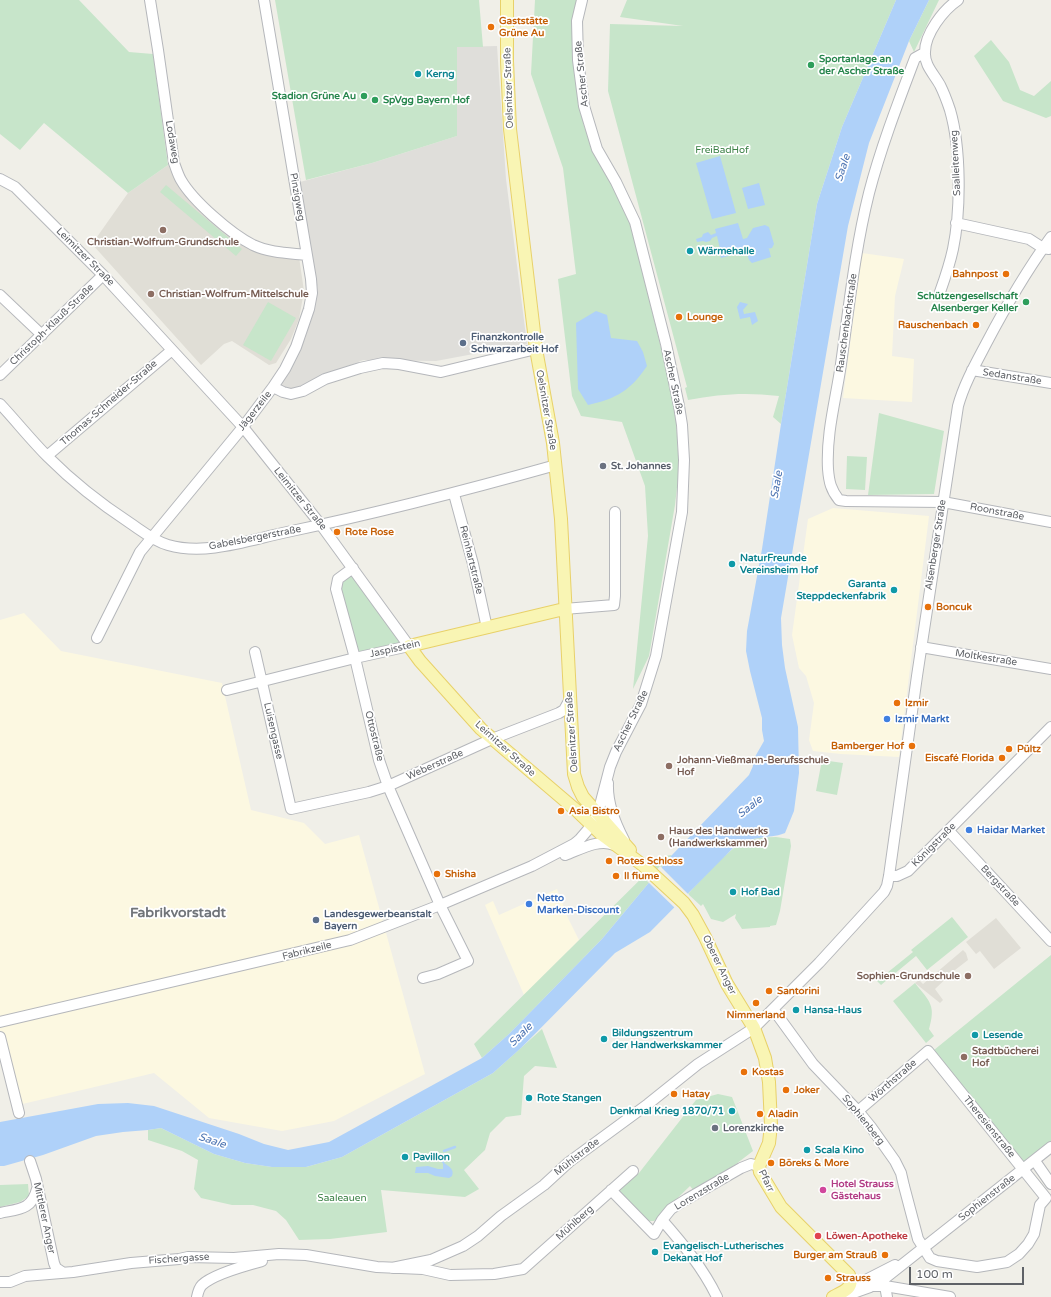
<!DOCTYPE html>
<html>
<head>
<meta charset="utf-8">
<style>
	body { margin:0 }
	#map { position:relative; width:1051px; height:1297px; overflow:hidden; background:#f0efe8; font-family:"Varela Round",sans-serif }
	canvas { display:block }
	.scale { position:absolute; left:909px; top:1267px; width:115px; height:18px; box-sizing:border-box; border:2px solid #5f6267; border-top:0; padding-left:5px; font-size:12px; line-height:14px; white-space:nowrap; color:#5f6267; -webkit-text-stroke:3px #fff; paint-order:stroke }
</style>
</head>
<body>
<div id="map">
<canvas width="1051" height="1297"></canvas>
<div class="scale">100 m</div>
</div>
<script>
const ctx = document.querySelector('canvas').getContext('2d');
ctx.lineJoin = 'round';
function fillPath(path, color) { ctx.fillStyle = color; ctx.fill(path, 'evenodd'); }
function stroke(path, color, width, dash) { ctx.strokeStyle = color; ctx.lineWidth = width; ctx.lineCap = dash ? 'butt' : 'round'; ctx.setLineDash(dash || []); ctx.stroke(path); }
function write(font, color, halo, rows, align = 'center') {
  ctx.font = font + ' "Varela Round",sans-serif'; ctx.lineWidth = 3.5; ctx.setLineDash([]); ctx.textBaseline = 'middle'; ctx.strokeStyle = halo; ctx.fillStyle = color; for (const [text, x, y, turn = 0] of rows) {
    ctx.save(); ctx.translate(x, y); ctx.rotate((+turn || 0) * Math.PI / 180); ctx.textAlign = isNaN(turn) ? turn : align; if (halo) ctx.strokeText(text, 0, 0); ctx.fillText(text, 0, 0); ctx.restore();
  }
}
fillPath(new Path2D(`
	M862,253L904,259L895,296L892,356L914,359L912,402L843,398Z
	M833,508L929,516L899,757L841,754L813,751L809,740L814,703L806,676L799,668L792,635L808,519Z
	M24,613L61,651L222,683L251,810L304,823L325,844L359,835L425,1074L334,1121L282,1131L209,1118L154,1073L14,1106L0,1055V620Z
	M557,889L568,918L579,940L524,995L485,905L493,901L499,915Z`), '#fcf8e1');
fillPath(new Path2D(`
	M497,46L506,179L527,344L436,361L363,360L290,390L280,387L305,339L318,291L300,182L372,163L457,136V47Z`), '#dfdeda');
fillPath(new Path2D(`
	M168,165L177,183L200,209L232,236L299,257L304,291L299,319L291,339L276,363L269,365L232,341L224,344L201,365L92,244L128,193Z
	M996,918L1021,948L994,969L980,951L976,954L966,942Z
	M963,950L966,953L968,960L955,970L935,989L943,1000L940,1003L915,983L919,980L923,984Z`), '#e0ded6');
fillPath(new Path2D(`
	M0,0H79L129,52L153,54L168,165L128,193L44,123L20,150L0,134Z
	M275,0H479L483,47H457V136L372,163L306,180Z
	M535,0H578V95L584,126L593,152L612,186L631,225L672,393L676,420L679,470L675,505L649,656L633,689L648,536L645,486L622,422L581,416L572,396L558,279L576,274L563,168L531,74Z
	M627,0H896L842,127L817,204L781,424L773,417L779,396C745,392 720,394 688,400L685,388L687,387L608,91L610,24L683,26L620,17Z
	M929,0H939L914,52L909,41Z
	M991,40L1009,62L1020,90L1034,96L1051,81V116L1046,118L1003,101L974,56Z
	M166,185L242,249L236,256L160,192Z
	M268,302L296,318L271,361L243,345Z
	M879,413L944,431L934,494L868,495Z
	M847,456L867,457L865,490L846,489Z
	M352,569L409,645L355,657L339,582Z
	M822,760L843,763L837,795L816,791Z
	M776,837L790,839L791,846L780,911L776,925L770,926V927L742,929L735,918L736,914L723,922L711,919L703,904L701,906L688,894C702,879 730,846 748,840C757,838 766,837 776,837Z
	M672,855L602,939L509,1034L482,1058L474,1044L664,856Z
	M952,917L968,937L927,970L916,956L881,985L877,981L913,952L911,950Z
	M1051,955V1142L1025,1164L972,1099L934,1050Z
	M915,983C930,1002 936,1005 929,1029L934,1036L926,1043L893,1001Z
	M542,1029L557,1068L535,1066L524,1076L521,1115L506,1117L490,1133L485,1150L464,1170L479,1189L465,1197L381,1190L387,1232L330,1239L299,1240L286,1220L276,1211L253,1205H232L201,1198L194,1189L198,1160L182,1151L148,1140V1130L161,1128L214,1154L245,1163L272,1167H306L342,1157L493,1073Z
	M718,1094L732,1097L753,1151L723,1174L694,1191L690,1186L654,1221H646L618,1191L639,1173L696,1100Z
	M28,1184L29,1196L20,1202L0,1207V1185Z`), '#c7e5ca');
fillPath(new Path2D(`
	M896,0H929L909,41L869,143L848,226L800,507L781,618L782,645L785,668L798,727L799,773L794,811L785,833C775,837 769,836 759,838C749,839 742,843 734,847L650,932L615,953L521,1048L493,1073L342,1157L306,1167H272L245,1163L214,1154L161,1128L148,1130L123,1132L96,1136L43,1155L4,1166H0V1122L98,1104L128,1103L154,1106L239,1134L264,1144L288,1150L329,1142L482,1058L509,1034L602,939L672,855L749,775L753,766L752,762L764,741L762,730V718L750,671L746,651L747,631L762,549L781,424L817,204L842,127Z
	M720,156L736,213L712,219L696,163Z
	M759,183L765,205L748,209L742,188Z
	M738,223L743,239L747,238L753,228L765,225L769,227L774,244L772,248L767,249H769L771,257L752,263L749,260L746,251L721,258L720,254L721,253L717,236L712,238L710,241L706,242L703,241L697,242L696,239L702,237L703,234L708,232L711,235L716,233L715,229Z
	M740,302L748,304L743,310L744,314L755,312L758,321L752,325L750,317L740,319L737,307Z
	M596,311L607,315L611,338L637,341L643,352L647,366C631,390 616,399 588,405L578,389L576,323Z
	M443,1162C448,1166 455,1169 452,1176L449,1178L435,1176L428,1173H415L416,1167L428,1166L438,1169H443Z`), '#afd1f9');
fillPath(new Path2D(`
	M660,866L689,895L676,909L647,881Z`), '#f0efe8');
stroke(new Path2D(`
	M444,1151L455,1147
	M441,1157L443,1162`), '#afd1f9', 2.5);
const minor = new Path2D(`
	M150,0L158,50L174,163C176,168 178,175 181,180C193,201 231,234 253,245C270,253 289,253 307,255
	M924,53L915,58C898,103 881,147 869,193C855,249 849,307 841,364C836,399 826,433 828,469C829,482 831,490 839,500L846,501L943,502L1051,522
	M0,179L15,187L103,275L243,427L321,525L409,646L355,658L227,690
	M956,223L1029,239L1043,248L1049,249
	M940,292C945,278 950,263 953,249C961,210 961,148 950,110C947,101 944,93 940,85C934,74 924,65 925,52C925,34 943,10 958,0
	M0,295L42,335
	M972,370L1051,383
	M0,375L103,275
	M273,387L283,392L291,394L303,391L325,379L360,368L383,363L399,364L441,372L536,349
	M0,404C16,421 31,440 48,457C73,482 101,504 130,523C142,531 154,541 168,545C206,556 249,540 287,532C378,513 467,490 556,465
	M47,456L172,350
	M454,494L473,564L487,628
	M353,568L338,579L336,589L355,658L379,760L388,786L440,905L468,961L438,974L423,978
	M564,609L614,605L615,596V512
	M97,638L140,552L243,427L273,387L285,369L296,347L309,309L312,293L311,279L264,0
	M921,647L1051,669
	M255,652L291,809L369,792L388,786L492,739L559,713L564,710L569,701
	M608,783C607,803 615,823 624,840
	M949,831L1051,941
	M565,855C579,850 599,838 614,845
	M889,876H897L908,871L1051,727
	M773,1009L813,1064L858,1111L871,1127L895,1161L901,1173L904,1186L918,1239L930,1258L937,1261L977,1267L1007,1262L1019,1254L1028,1244L1034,1234L1040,1205L1046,1198
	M0,1022L350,940L440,905L532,866L574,844L580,839L592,825L598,813L610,767L616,752L641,704L656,656L682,512L684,460L682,425L679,406L666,344L635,222L616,182L597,149L584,106L578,60L577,21L582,0
	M0,1037L19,1113
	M858,1111L928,1051L1046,1198
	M30,1161L36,1179L54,1263L56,1268L62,1272
	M1035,1161L1051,1184
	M611,1190L654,1234L662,1220L671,1209L687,1199L741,1168L751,1164L759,1166
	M0,1213C18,1209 32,1210 37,1189
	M662,1220C683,1244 703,1268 717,1297
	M392,1268L431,1260L463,1246L478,1236L501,1216L544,1185L569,1162L648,1104L698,1064L754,1028L819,963L884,892L887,886L889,876L917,676L958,406C964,384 976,363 987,342C1006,306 1027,270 1051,237
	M884,1280L887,1297
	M0,1282H10L25,1276L73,1272L131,1263L179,1259L188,1257L234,1258L279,1254L306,1255L377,1267L423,1269L450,1275L494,1274L523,1269L633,1171
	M874,1286H885L950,1297
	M848,1289L895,1265
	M848,1295L870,1287L884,1279L1051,1147
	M197,1297C198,1292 199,1288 202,1285C213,1274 247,1265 262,1261`);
const major = new Path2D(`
	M507,0V61L510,129L536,349L553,443L561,519L574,774L578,787L583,797L630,850
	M564,609L409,646L420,661L481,729L576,810L601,834L644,866L684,903L693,915L705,937L727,984L754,1028L765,1058L769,1082L771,1125L769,1143L759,1166L760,1172L781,1207L849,1275C855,1288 843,1292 833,1297`);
stroke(minor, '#b5b7bb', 12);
stroke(major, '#e8d169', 14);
stroke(minor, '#fff', 10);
stroke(major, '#f9f5b4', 12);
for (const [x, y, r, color] of [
	[491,27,4,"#e8710a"],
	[811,65,4,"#2e9e5b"],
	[418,74,4,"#0f9aa8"],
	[364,96,4,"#2e9e5b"],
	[375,100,4,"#2e9e5b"],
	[163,230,4,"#8d6e63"],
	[690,251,4,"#0f9aa8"],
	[1006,274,4,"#e8710a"],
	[151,294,4,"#8d6e63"],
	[1026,302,4,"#2e9e5b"],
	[679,317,4,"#e8710a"],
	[976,325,4,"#e8710a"],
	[463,343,4,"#5c6f8a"],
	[603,466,4,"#6b7280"],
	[337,532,4,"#e8710a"],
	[732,564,4,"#0f9aa8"],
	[894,590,4,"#0f9aa8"],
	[928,607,4,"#e8710a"],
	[897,703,4,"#e8710a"],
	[887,719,4,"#3f7fe0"],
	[912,746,4,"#e8710a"],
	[1009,749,4,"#e8710a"],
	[1002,758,4,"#e8710a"],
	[669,766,4,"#8d6e63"],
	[561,811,4,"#e8710a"],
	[969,830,4,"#3f7fe0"],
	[661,837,4,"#8d6e63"],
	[609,861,4,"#e8710a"],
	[437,874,4,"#e8710a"],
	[616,876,4,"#e8710a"],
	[733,892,4,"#0f9aa8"],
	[529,904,4,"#3f7fe0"],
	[316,920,4,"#5c6f8a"],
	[968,976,4,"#8d6e63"],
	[769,991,4,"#e8710a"],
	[756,1003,4,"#e8710a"],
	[796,1010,4,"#0f9aa8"],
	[975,1035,4,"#0f9aa8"],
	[604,1039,4,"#0f9aa8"],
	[964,1057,4,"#8d6e63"],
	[744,1072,4,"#e8710a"],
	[786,1090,4,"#e8710a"],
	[674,1094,4,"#e8710a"],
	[529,1098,4,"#0f9aa8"],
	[732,1111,4,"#0f9aa8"],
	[760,1114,4,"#e8710a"],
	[715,1128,4,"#6b7280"],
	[807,1150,4,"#0f9aa8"],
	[405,1157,4,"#0f9aa8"],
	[771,1163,4,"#e8710a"],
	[823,1190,4,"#d1479c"],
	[818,1236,4,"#e0444e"],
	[655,1252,4,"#0f9aa8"],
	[885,1255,4,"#e8710a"],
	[828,1278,4,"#e8710a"]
]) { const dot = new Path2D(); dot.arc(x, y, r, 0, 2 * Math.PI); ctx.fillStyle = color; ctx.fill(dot); stroke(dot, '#fff', 1.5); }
write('bold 10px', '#c56008', '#fff', [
	["Gaststätte",499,21],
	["Grüne Au",499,33],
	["Bahnpost",998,274,"right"],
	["Lounge",687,317],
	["Rauschenbach",968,325,"right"],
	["Rote Rose",345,532],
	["Boncuk",936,607],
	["Izmir",905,703],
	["Bamberger Hof",904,746,"right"],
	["Pültz",1017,749],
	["Eiscafé Florida",994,758,"right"],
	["Asia Bistro",569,811],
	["Rotes Schloss",617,861],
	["Shisha",445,874],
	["Il fiume",624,876],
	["Santorini",777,991],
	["Nimmerland",756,1015,"center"],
	["Kostas",752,1072],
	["Joker",794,1090],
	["Hatay",682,1094],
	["Aladin",768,1114],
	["Böreks & More",779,1163],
	["Burger am Strauß",877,1255,"right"],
	["Strauss",836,1278]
], 'left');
write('bold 10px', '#27864d', '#fff', [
	["Sportanlage an",819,59],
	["der Ascher Straße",819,71],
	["Stadion Grüne Au",356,96,"right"],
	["SpVgg Bayern Hof",383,100],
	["Schützengesellschaft",1018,296,"right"],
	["Alsenberger Keller",1018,308,"right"]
], 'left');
write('bold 10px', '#0d838f', '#fff', [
	["Kerng",426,74],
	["Wärmehalle",698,251],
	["NaturFreunde",740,558],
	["Vereinsheim Hof",740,570],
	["Garanta",886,584,"right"],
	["Steppdeckenfabrik",886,596,"right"],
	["Hof Bad",741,892],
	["Hansa-Haus",804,1010],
	["Bildungszentrum",612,1033],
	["der Handwerkskammer",612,1045],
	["Lesende",983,1035],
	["Rote Stangen",537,1098],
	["Denkmal Krieg 1870/71",724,1111,"right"],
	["Scala Kino",815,1150],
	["Pavillon",413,1157],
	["Evangelisch-Lutherisches",663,1246],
	["Dekanat Hof",663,1258]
], 'left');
write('10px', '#5f6267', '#fff', [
	["Ascher Straße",582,74,-96],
	["Oelsnitzer Straße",509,88,-92],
	["Lodaweg",172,142,80],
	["Saalleitenweg",956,163,-93],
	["Pinzigweg",297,197,80],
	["Leimitzer Straße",85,257,45],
	["Rauschenbachstraße",847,323,-82],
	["Christoph-Klauß-Straße",52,325,-44],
	["Sedanstraße",1012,377,9],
	["Ascher Straße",673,382,78],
	["Thomas-Schneider-Straße",109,403,-41],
	["Oelsnitzer Straße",546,410,80],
	["Jägerzeile",255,411,-52],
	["Leimitzer Straße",300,499,51],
	["Roonstraße",997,512,11],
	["Gabelsbergerstraße",255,538,-11],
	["Alsenberger Straße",936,545,-81],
	["Reinhartstraße",471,560,76],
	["Jaspisstein",395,649,-13],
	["Moltkestraße",986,658,9],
	["Ascher Straße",631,721,-64],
	["Luisengasse",273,731,77],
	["Oelsnitzer Straße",572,732,-94],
	["Ottostraße",374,736,76],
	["Leimitzer Straße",505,749,42],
	["Weberstraße",435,765,-24],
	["Königstraße",934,845,-45],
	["Bergstraße",1000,886,47],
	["Fabrikzeile",307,951,-14],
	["Oberer Anger",719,965,64],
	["Wörthstraße",893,1081,-41],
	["Sophienberg",863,1120,51],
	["Theresienstraße",989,1127,51],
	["Mühlstraße",577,1157,-38],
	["Pfarr",766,1181,64],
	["Lorenzstraße",702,1192,-31],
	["Sophienstraße",987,1198,-38],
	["Mittlerer Anger",44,1218,78],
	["Mühlberg",575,1223,-42],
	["Fischergasse",179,1259,-4]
]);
write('10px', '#3c8146', '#fff', [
	["FreiBadHof",722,150],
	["Saaleauen",342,1198]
]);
write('bold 10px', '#785e54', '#fff', [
	["Christian-Wolfrum-Grundschule",163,242,"center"],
	["Christian-Wolfrum-Mittelschule",159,294],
	["Johann-Vießmann-Berufsschule",677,760],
	["Hof",677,772],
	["Haus des Handwerks",669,831],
	["(Handwerkskammer)",669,843],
	["Sophien-Grundschule",960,976,"right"],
	["Stadtbücherei",972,1051],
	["Hof",972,1063]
], 'left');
write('bold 10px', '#4e5e75', '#fff', [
	["Finanzkontrolle",471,337],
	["Schwarzarbeit Hof",471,349],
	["Landesgewerbeanstalt",324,914],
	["Bayern",324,926]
], 'left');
write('bold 10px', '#5b616d', '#fff', [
	["St. Johannes",611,466],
	["Lorenzkirche",723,1128]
], 'left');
write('bold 10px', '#366cbe', '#fff', [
	["Izmir Markt",895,719],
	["Haidar Market",977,830],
	["Netto",537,898],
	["Marken-Discount",537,910]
], 'left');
write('bold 10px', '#b23c85', '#fff', [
	["Hotel Strauss",831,1184],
	["Gästehaus",831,1196]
], 'left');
write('bold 10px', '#be3a42', '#fff', [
	["Löwen-Apotheke",826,1236]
], 'left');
write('italic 11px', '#4f76b3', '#fff', [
	["Saale",843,168,-72],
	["Saale",777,485,-80],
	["Saale",750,807,-38],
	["Saale",521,1035,-45],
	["Saale",212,1141,18]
]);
write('bold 14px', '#707479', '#fff', [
	["Fabrikvorstadt",178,913]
]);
</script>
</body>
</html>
